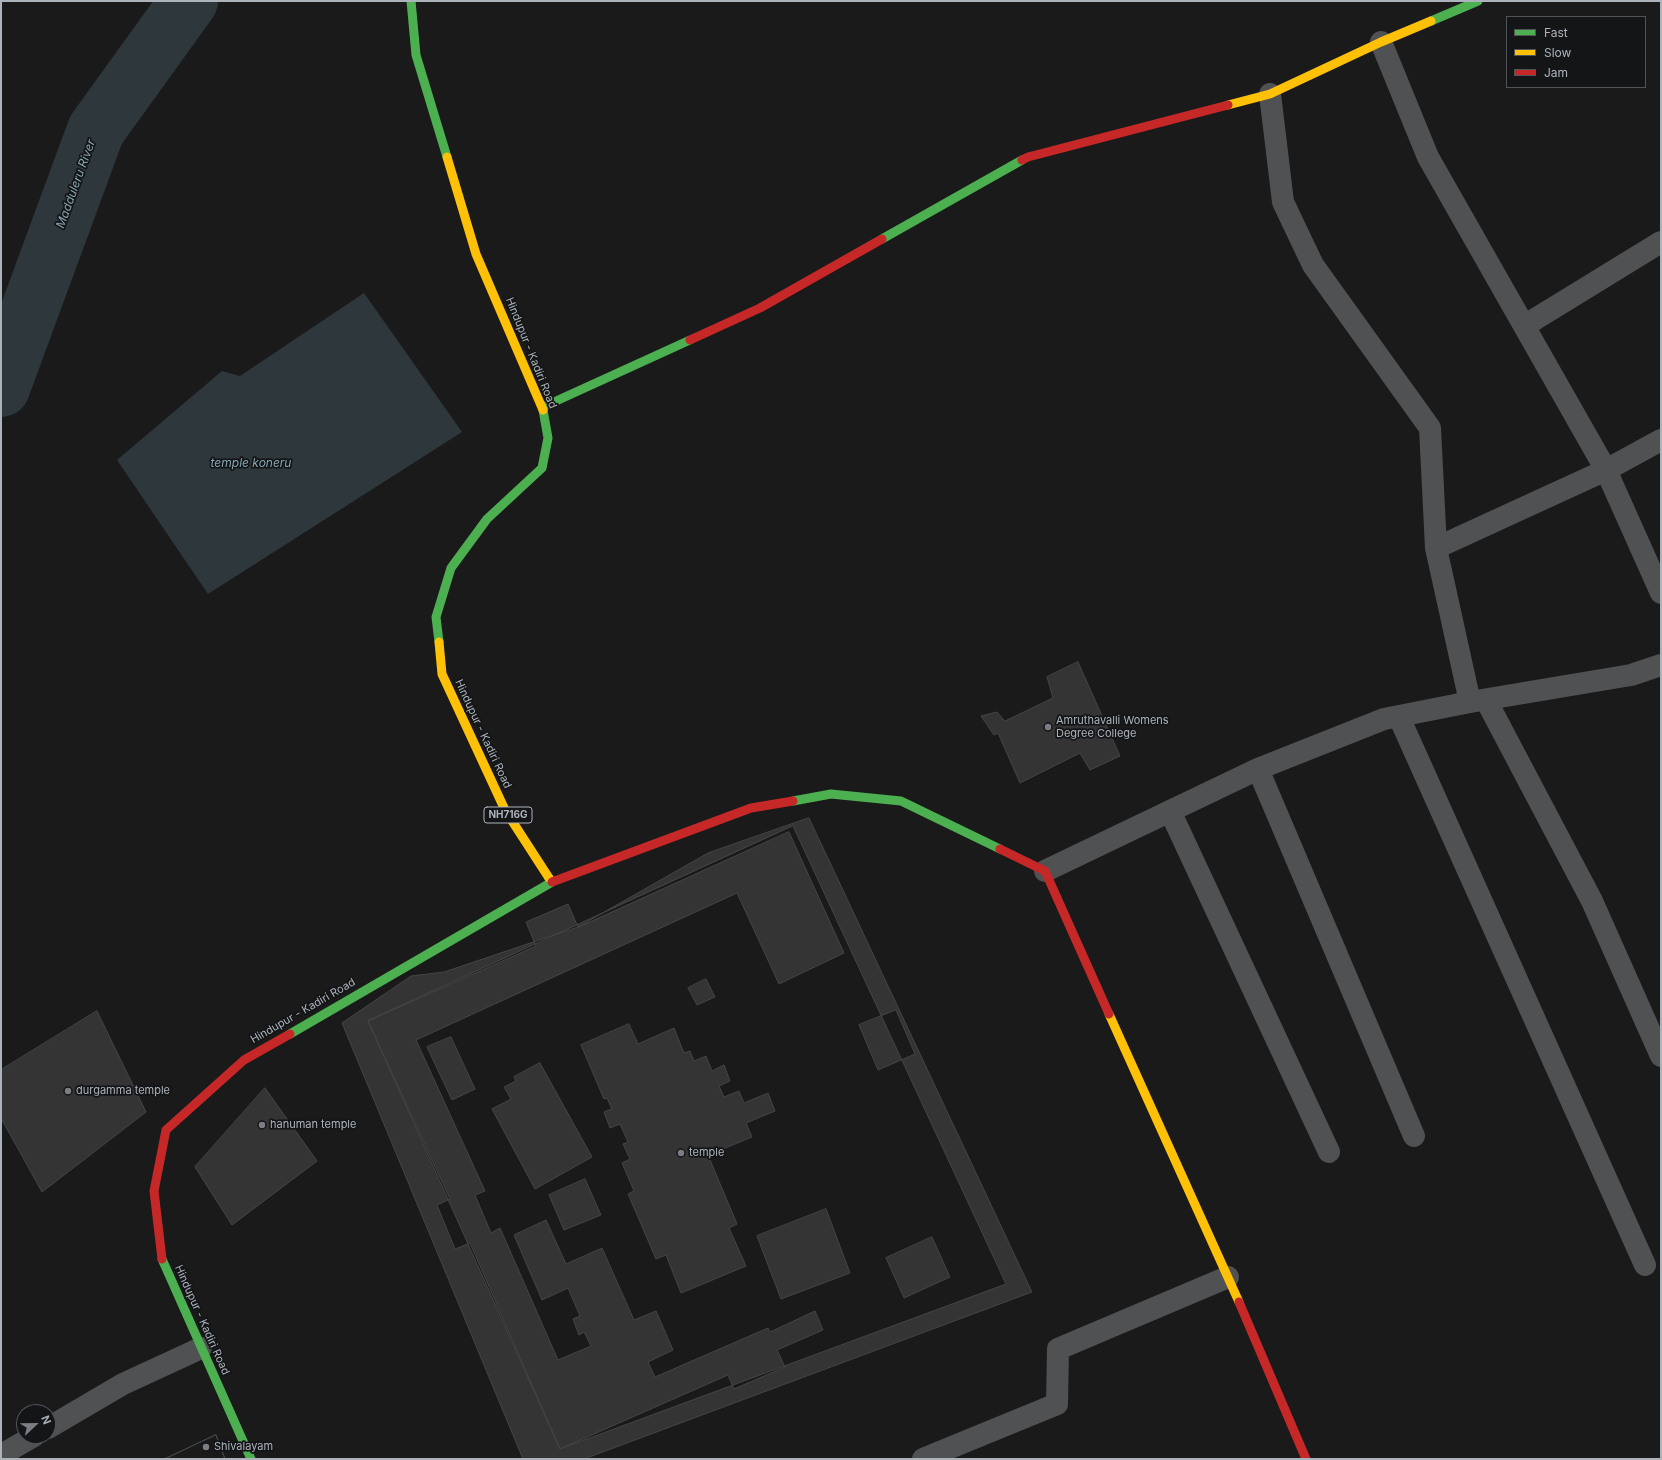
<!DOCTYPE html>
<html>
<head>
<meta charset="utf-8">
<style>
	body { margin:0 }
	#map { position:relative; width:1662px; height:1460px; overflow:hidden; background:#1a1a1b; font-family:Inter,sans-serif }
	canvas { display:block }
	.frame { position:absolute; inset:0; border:2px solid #adb3bb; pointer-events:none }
	.legend { position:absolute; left:1506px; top:16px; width:140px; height:72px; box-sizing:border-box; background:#141517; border:1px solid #515459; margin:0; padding:5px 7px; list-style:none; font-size:12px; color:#adb3bb }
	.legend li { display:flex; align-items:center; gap:8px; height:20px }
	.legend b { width:20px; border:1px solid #515459 }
	.north { position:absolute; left:16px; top:1404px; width:40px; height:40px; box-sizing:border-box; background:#141517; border:1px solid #515459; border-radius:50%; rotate:68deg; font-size:11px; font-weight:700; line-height:16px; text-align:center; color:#adb3bb }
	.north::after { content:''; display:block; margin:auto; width:14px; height:18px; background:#7a7d83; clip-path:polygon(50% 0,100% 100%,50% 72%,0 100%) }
</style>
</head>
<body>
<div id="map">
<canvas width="1662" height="1460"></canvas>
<div class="frame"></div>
<ul class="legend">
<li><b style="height:5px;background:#4caf50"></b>Fast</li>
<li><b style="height:5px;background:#ffc107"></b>Slow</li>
<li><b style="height:5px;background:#c62828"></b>Jam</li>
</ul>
<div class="north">N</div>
</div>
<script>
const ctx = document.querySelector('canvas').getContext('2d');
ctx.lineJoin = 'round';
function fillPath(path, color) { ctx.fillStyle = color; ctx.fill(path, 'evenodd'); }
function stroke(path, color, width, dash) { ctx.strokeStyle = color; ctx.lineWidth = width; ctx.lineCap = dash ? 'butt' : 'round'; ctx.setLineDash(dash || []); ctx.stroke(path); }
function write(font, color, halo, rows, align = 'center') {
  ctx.font = font + ' Inter,sans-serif'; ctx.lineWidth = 3.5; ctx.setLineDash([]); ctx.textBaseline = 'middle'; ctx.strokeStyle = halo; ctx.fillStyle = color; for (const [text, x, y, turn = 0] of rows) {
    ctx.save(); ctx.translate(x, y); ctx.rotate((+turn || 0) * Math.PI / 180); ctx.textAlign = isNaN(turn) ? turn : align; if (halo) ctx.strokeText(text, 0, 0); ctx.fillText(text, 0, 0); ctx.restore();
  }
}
fillPath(new Path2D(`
	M364,293L462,432L208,594L117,460L222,371L240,376Z`), '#2e383c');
stroke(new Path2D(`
	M1,388L96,130L189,1`), '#2e383c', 58);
const building = new Path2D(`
	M1078,662L1120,756L1090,770L1080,753L1020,783L998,733L994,735L981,716L997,712L1005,721L1053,698L1047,677Z
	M809,818L1032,1292L584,1459H523L342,1023L411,976L444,972L578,927L708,853Z
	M793,826L1006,1284L560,1449L368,1021Z
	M789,832L844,953L779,984L737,893L416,1040L485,1191L475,1195L491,1233L500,1228L558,1360L591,1346L584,1332L579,1335L573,1319L580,1316L568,1288L542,1300L514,1235L546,1220L566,1264L602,1248L634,1320L656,1311L673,1350L648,1362L655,1377L768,1328L770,1332L815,1311L823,1330L777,1350L785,1367L734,1389L728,1375L560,1449L470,1243L455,1249L437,1205L450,1199L368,1021L536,946L526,922L568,904L578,927Z
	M706,979L715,997L697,1005L688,988Z
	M896,1010L915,1054L878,1070L859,1025Z
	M97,1011L146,1112L42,1192L1,1118V1070Z
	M629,1024L638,1044L674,1028L684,1053L690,1051L694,1061L706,1056L712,1071L724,1065L730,1081L719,1086L724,1097L739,1091L744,1103L768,1093L775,1111L746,1123L752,1137L708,1155L737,1224L729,1228L746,1266L681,1293L666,1255L656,1259L628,1194L634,1191L622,1163L630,1159L623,1144L628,1142L620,1124L610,1128L604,1112L612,1109L607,1098L604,1099L581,1045Z
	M451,1037L475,1089L452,1100L427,1047Z
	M540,1063L592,1157L535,1189L492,1109L511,1099L504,1087L516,1081L514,1077Z
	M265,1088L317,1161L232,1225L195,1167Z
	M585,1179L601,1215L564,1230L549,1195Z
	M826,1209L850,1273L781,1299L757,1236Z
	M932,1237L950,1277L904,1298L886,1258Z
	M216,1435L225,1459H165Z
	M216,1435L225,1459H165Z`);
fillPath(building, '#343435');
stroke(building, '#434547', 1);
stroke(new Path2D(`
	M1381,42L1428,157L1606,470L1661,593
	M1270,94L1283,202L1313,265L1430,428L1436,548L1470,702
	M1524,326L1661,242
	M1436,548L1606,470L1661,440
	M1486,700L1592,901L1661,1056
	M1399,717L1645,1265
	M1258,769L1414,1136
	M1170,811L1329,1152
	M1045,871L1258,769L1384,719L1470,702L1631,675L1661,665
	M48,1428L123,1384L201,1348
	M1,1455L34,1436
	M923,1459L1057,1404L1058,1349L1228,1277`), '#4f5153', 22);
stroke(new Path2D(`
	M411,1L416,55L447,157
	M1431,21L1478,1
	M882,239L1022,160
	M543,407L690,340
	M439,642L436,617L451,568L487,519L542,468L548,438L543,410
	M793,801L831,794L901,801L1000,849
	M290,1034L552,882L549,878
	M162,1259L251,1459`), '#4caf50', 9);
stroke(new Path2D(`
	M1228,105L1270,94L1381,42L1431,21
	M447,157L476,254L543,410
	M439,642L442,674L505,810L549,878
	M1109,1014L1239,1302`), '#ffc107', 9);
stroke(new Path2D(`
	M1022,160L1028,157L1228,105
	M690,340L760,308L882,239
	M1000,849L1045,871L1109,1014
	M552,882L751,808L793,801
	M162,1259L154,1191L166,1130L244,1060L290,1034
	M1239,1302L1306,1459`), '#c62828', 9);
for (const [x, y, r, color] of [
	[1048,727,4,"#7a7d83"],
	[68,1091,4,"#7a7d83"],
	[262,1125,4,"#7a7d83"],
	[681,1153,4,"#7a7d83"],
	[206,1447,4,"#7a7d83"]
]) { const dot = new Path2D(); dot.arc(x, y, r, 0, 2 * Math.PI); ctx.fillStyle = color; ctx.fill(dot); stroke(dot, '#141517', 1.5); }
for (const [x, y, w] of [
	[508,815,48]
]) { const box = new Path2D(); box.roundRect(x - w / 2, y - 8, w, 16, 3); ctx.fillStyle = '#141517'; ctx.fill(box); stroke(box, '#adb3bb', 1); }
write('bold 10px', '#adb3bb', null, [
	["NH716G",508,815]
]);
write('11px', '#adb3bb', '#141517', [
	["Hindupur - Kadiri Road",531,353,68],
	["Hindupur - Kadiri Road",483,734,65],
	["Hindupur - Kadiri Road",303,1011,-30],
	["Hindupur - Kadiri Road",202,1320,66]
]);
write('11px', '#adb3bb', '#141517', [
	["Amruthavalli Womens",1056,721],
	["Degree College",1056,734],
	["durgamma temple",76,1091],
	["hanuman temple",270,1125],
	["temple",689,1153],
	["Shivalayam",214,1447]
], 'left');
write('italic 12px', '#85a6b4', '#141517', [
	["Madduleru River",76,184,-70],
	["temple koneru",251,463]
]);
</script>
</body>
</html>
